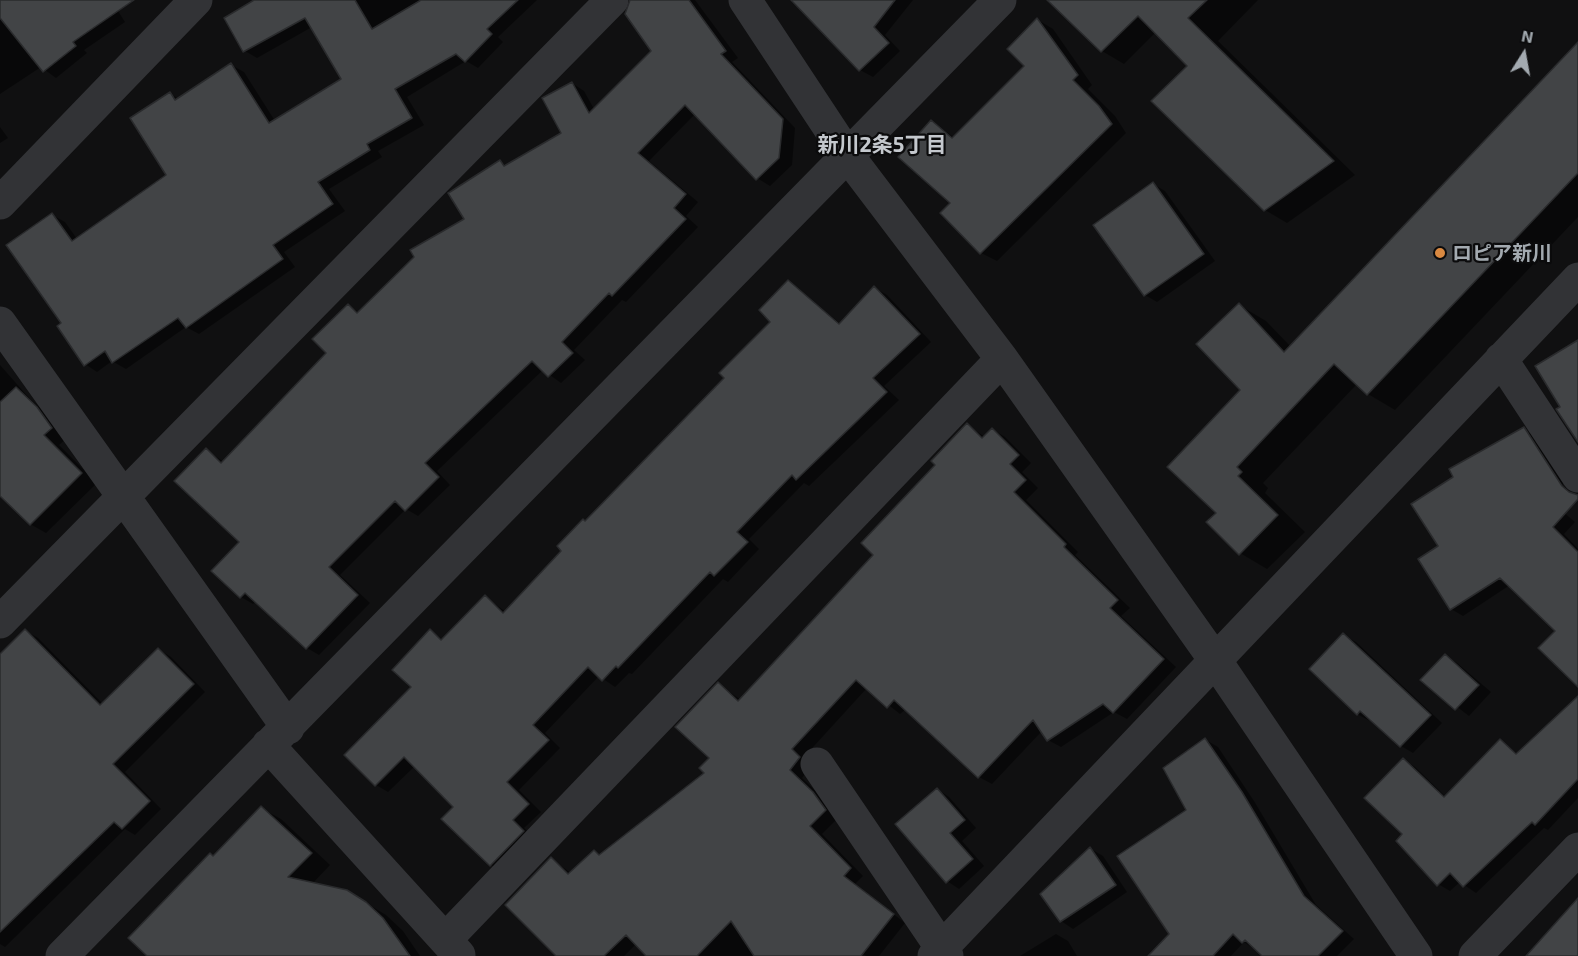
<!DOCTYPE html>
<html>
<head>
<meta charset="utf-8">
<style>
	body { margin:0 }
	#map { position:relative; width:1578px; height:956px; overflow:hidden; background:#101011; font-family:"Exo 2",sans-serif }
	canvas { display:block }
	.north { position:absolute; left:1494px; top:24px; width:60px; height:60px; -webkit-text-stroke:4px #0b0b0c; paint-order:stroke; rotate:11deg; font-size:16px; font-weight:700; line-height:24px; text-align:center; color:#a3aab0 }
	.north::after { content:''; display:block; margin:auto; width:21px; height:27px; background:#a3aab0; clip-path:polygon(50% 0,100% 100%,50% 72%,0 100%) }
</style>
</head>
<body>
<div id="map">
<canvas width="1578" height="956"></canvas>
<div class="north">N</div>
</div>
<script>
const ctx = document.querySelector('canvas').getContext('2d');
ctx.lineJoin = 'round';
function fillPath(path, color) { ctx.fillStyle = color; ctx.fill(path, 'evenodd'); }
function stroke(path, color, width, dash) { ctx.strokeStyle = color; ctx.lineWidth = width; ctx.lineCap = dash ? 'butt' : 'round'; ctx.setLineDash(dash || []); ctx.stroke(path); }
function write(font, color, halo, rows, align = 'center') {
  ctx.font = font + ' "Exo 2","Noto Sans JP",sans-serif'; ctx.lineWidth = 4.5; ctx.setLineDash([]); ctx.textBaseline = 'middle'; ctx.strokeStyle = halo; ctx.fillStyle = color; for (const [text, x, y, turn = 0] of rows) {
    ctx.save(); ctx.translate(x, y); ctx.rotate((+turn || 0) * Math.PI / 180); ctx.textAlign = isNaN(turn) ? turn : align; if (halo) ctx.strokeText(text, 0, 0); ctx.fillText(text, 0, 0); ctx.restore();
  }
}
fillPath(new Path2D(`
	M0,0H111L125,22L84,50L87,53L56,78L41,67L0,94Z
	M257,0H537L498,37L503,42L478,68L466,61L407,97L424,125L378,151L382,157L329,189L345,211L284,252L295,267L199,334L186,327L126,369L112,361L97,372L85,364L63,324L52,215L65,222L77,239L168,175L170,94L179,99L231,65L244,72L275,121L343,80L312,27L257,58L245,51Z
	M637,0H695L738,58L732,62L795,128L792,165L770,186L757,178L695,114L649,161L698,202L686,216L698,227L626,302L622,300L574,350L585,360L561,383L543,370L437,471L450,485L418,516L406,509L340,575L370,603L319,655L307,648L256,601L253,604L241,597V542L206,450L224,462L328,353L348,306L359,312L466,220L500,162L507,166L563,134L572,83L584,91L594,109L653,51Z
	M794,0H913L885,35L900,51L873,77L860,70Z
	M1069,0H1258L1218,41L1355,175L1287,223L1265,210L1189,66L1156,32L1124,64L1102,51L1059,10Z
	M1038,20L1053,29L1092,85L1088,89L1115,116L1126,133L997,261L981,253L952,203L931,121L955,138L1026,66Z
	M1578,44V217L1395,410L1368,394L1357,384L1263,483L1268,488L1265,493L1305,532L1267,569L1240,553L1218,513L1242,390L1239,305L1266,321L1291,347Z
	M0,127L8,138L0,143Z
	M1153,184L1165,191L1215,261L1157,302L1145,295Z
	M788,282L841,324L875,288L887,295L931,342L884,386L899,400L809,486L804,483L749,539L759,549L728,582L723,579L632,674L629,673L615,687L599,676L545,733L560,748L519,790L541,812L524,828L535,838L503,872L491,865L455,807L415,766L388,792L376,785L413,687L430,631L444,640L485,597L506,612L586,522L726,378L773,321Z
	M0,365L30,399L53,418L67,438L59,445L97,483L46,533L30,524L0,494Z
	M967,425L985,437L992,429L1005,437L1031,463L1022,472L1038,488L1026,500L1078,552L1075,555L1130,608L1121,616L1176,667L1127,719L1114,712L1061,747L1048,740L1042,731L992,784L979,777L906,709L900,714L867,688L804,757L812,765L802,778L826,801L838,818L822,834L863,876L855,884L905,923L879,956H866L854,948L841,956H648L636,944L624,956H558L551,859L571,873L595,852L601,856L707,774L711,757L718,684L741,700L875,555Z
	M1523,429L1535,436L1566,482L1544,496L1575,522L1564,534L1578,549V685L1557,631L1510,585L1463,616L1451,609L1440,547Z
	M26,631L38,638L103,704L158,649L171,657L205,692L125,772L161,809L135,835L125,829L5,947L0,944V656Z
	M1343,635L1356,642L1442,723L1413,753L1401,746L1371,719L1370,721L1357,714Z
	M1445,655L1457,663L1491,692L1469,716L1422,680Z
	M1578,698V798L1548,830L1544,828L1476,893L1460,882L1450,891L1438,884L1404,835V760L1415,767L1446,797L1500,741L1518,754Z
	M1206,740L1218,747L1254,801L1316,905L1354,939L1337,956H1264L1244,942L1231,956H1150L1171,934L1188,810Z
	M937,789L949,797L976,828L962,841L984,866L959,889L947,881Z
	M261,808L281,819L330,865L312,884L346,891L386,915L403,931L420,956H149L214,857Z
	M1091,849L1103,856L1127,892L1073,929L1061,921Z
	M1056,934L1068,941L1077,956H1020Z`), '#0007');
const building = new Path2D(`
	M0,0H134L73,42L76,46L43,72L0,18Z
	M254,0H355L372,29L421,0H518L487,29L492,34L465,62L456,54L395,89L412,118L367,144L370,150L318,182L333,204L273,245L283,259L186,328L178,318L112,363L105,351L84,366L57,326L61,323L6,245L52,213L72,241L166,175L130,118L170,92L175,100L231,63L269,123L341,79L305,18L243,52L224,18Z
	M630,0H689L726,51L721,54L783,119L779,158L756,180L685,105L638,153L686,194L674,208L686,219L612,296L609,293L562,342L573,353L548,377L532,361L425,463L439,477L405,511L395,501L329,567L358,595L306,649L245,593L240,598L211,571L239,542L174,481L206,448L221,463L326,353L312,339L348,304L357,313L414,257L410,250L464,219L448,193L450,192L500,160L504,166L561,133L542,98L572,82L589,113L651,51L625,14Z
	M791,0H895L874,27L889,43L859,71Z
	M1047,0H1207L1188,18L1334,161L1264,211L1151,101L1187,66L1138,16L1101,52Z
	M1037,18L1078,75L1073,80L1099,106L1112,124L980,254L940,213L950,203L898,157L931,120L952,138L1024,66L1007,49Z
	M1578,42V173L1367,395L1334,364L1237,467L1242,472L1238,476L1278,515L1239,555L1206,522L1216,513L1167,467L1240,390L1196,344L1239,303L1284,352Z
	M1153,182L1204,254L1144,296L1093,225Z
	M788,280L839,324L874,286L920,334L873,378L887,392L796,480L792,475L737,532L748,542L714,576L710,572L618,668L616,666L602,681L588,667L533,725L549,740L507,782L529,804L513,820L524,831L490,866L441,819L453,807L404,757L375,786L344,755L411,687L392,670L430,629L441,640L485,595L503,613L561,551L557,546L583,519L585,521L724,378L719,373L770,322L759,310Z
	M1578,340V442L1556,409L1560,407L1535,366Z
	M16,387L37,407L52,428L44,435L82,473L30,525L0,496V402Z
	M967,423L982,438L992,428L1019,455L1010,464L1026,480L1014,492L1066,544L1064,547L1118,600L1110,608L1164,659L1113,713L1103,704L1047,741L1033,720L978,778L894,700L887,708L856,680L792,749L800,757L790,770L813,792L826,810L810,826L851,868L844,876L894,914L861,956H754L731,921L697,956H646L626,935L604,956H556L505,905L551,857L568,874L594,850L599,855L704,773L699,768L709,758L675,727L718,682L738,701L873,555L861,543L935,465L931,461Z
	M1524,427L1562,486L1569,492L1578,495V499L1553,527L1578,552V687L1538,648L1555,631L1500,578L1450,610L1418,559L1438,546L1411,504L1453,477L1449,469Z
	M25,629L100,705L158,648L194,684L113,764L150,801L122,829L114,822L0,932V654Z
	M1343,633L1431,715L1400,747L1360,711L1357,715L1309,669Z
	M1445,654L1479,685L1455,710L1420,680Z
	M1578,696V779L1535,825L1532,822L1463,887L1450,873L1437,886L1396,841L1402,834L1364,798L1403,758L1444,797L1500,739L1516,754Z
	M1205,738L1242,792L1304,896L1343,931L1318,956H1262L1245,940L1242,943L1233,934L1213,956H1148L1169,934L1117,856L1186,810L1163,768Z
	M937,788L965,820L950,833L973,859L946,883L895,824Z
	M261,806L312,853L288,877L347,890L366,902L383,918L410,956H147L128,938L210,853L213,856Z
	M1090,847L1116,885L1060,922L1040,894Z
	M1578,898V956H1526Z`);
fillPath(building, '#424446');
stroke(building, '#2a2b2d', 1.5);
stroke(new Path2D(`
	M745,0L848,156L1002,359L1215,660L1416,956
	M0,203L196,0
	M0,323L288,728
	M1501,359L1578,476
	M0,622L612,0
	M268,745L459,955
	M817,764L947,956
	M446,939L1002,359
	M62,956L1000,0
	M934,956L1578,279
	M1475,956L1578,849`), '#323336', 33);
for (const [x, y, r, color] of [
	[1440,253,6,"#d98941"]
]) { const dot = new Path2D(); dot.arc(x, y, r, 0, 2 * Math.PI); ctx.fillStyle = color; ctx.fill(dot); stroke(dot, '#0b0b0c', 2); }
write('bold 20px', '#a3aab0', '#0b0b0c', [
	["ロピア新川",1452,253]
], 'left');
write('bold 21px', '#c4c8cd', '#0b0b0c', [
	["新川2条5丁目",882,145]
]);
</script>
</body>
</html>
